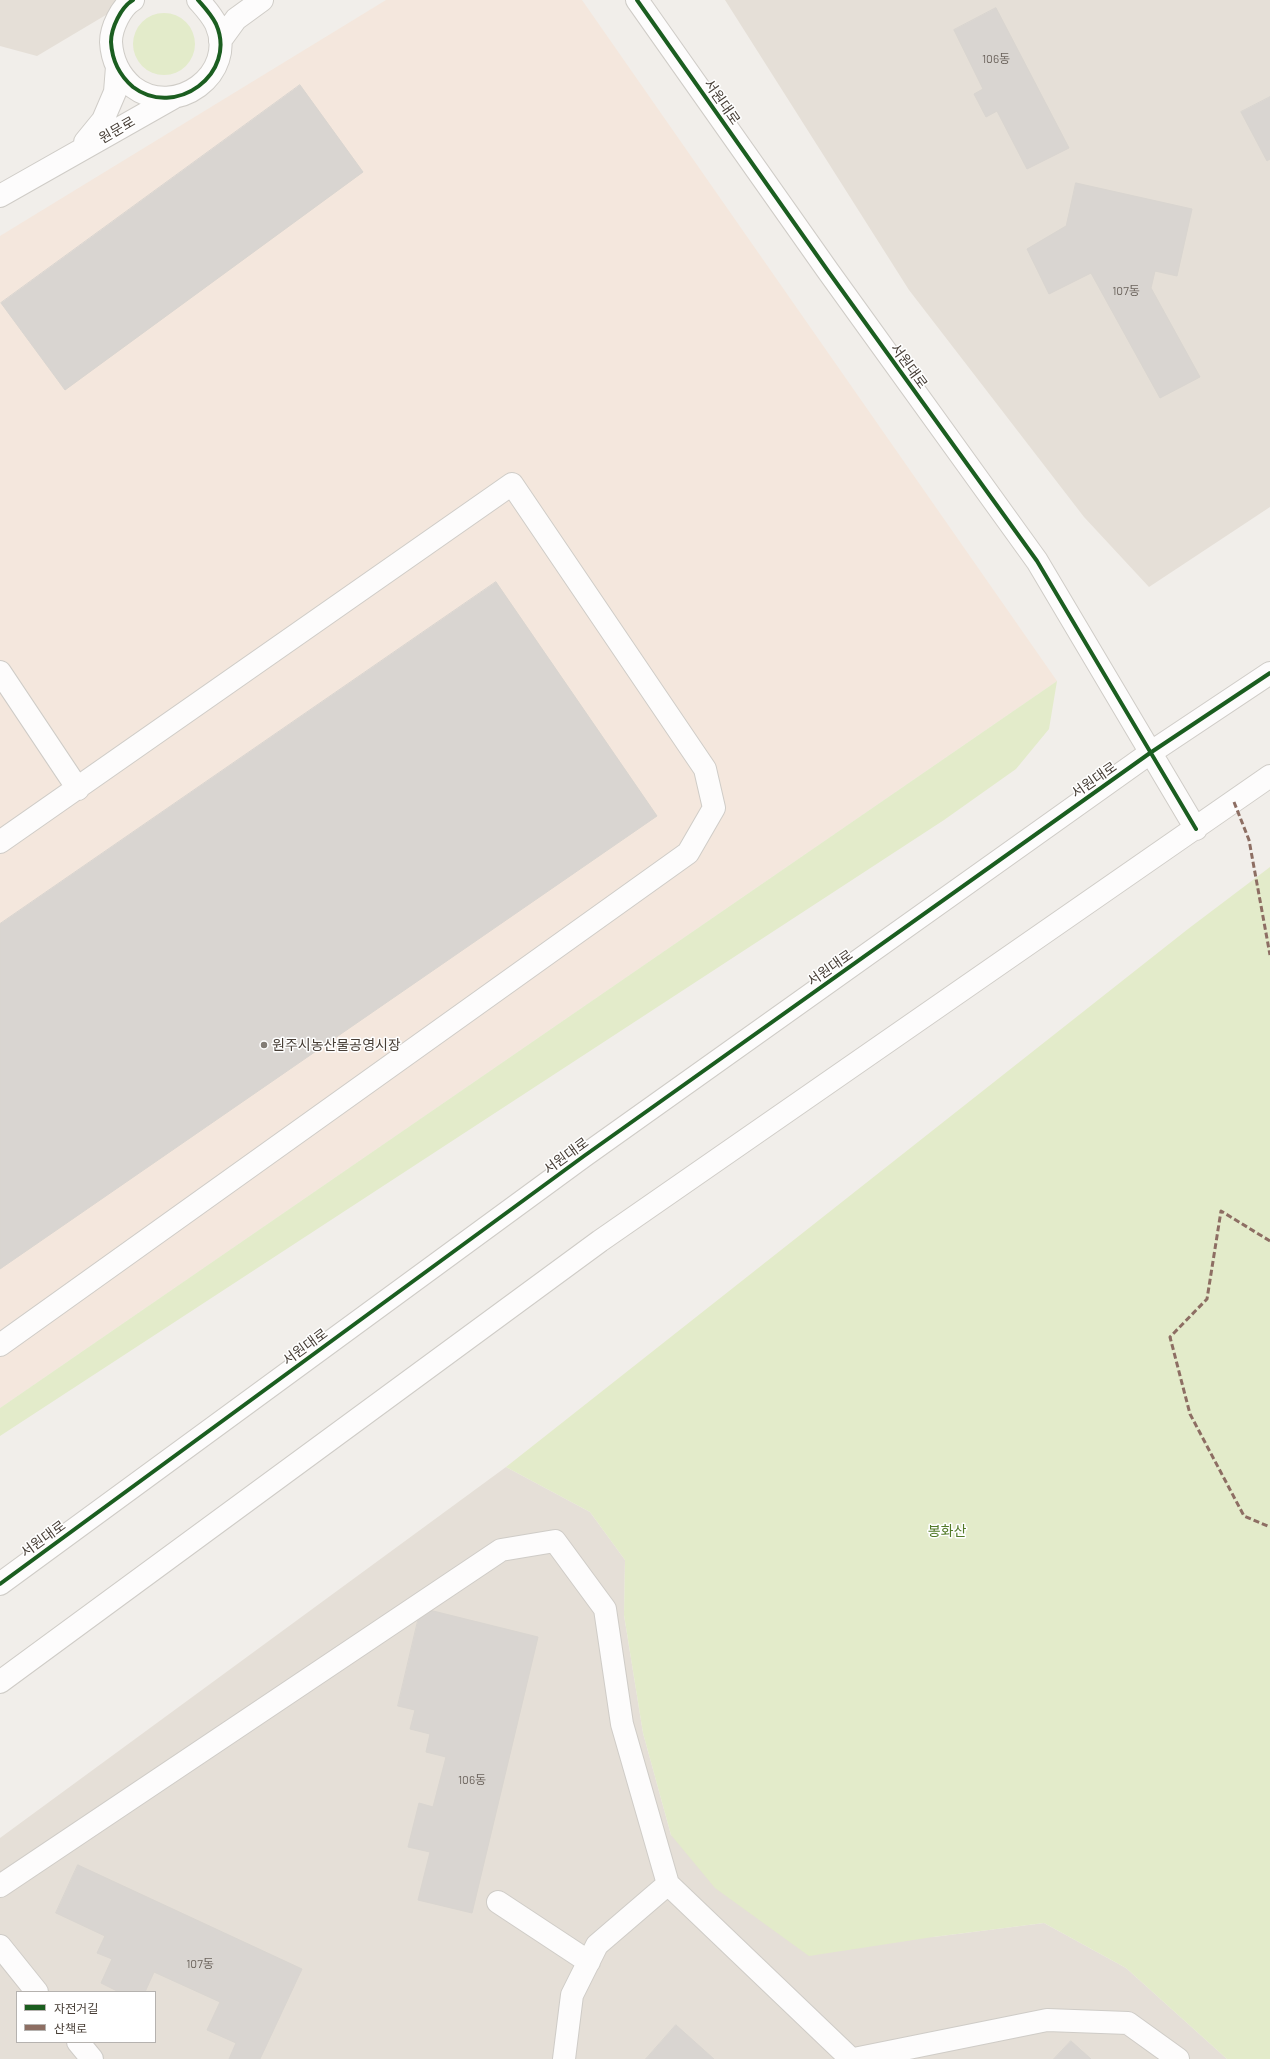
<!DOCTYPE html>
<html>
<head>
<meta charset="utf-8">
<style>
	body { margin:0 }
	#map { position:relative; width:1270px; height:2059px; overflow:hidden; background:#f1eeea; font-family:Barlow,"Noto Sans KR",sans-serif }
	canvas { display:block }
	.legend { position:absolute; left:16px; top:1991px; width:140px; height:52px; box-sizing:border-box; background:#fff; border:1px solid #b5b2af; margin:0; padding:5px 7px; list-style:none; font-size:12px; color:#473e36 }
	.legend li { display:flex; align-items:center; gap:8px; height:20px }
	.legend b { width:20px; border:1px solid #b5b2af }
</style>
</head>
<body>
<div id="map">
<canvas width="1270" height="2059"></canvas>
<ul class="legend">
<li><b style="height:5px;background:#1b5e20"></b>자전거길</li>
<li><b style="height:5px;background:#8d6e63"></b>산책로</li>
</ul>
</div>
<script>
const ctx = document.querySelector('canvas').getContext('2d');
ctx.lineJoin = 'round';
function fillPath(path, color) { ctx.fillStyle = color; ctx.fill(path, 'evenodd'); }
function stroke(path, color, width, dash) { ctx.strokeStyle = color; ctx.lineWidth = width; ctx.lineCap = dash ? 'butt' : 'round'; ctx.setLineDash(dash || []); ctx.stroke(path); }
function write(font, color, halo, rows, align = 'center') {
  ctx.font = font + ' Barlow,"Noto Sans KR",sans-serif'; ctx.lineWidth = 3; ctx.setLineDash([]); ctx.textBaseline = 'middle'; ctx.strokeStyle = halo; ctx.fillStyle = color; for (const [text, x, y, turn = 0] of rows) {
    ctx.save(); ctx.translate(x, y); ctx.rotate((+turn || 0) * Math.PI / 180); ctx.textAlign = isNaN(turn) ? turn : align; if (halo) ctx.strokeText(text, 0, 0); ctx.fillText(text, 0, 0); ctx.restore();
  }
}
fillPath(new Path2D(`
	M0,0H131L37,56L0,46Z
	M725,0H1270V507L1149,587L1084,517L909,290Z
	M506,1467L590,1512L625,1560L624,1615L643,1733L671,1835L933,1937L1044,1923L1126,1968L1227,2059H0V1838ZM17,1992H155V2042H17Z`), '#e5dfd7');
fillPath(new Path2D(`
	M386,0H582L1057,681L0,1408V236Z`), '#f4e7dd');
fillPath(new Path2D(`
	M133 44a31 31 0 1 1 62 0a31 31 0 1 1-62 0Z
	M1057,681L1049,729L1016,769L944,820L0,1436V1408Z
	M1270,867V2059H1227L1126,1968L1044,1923L933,1937L809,1956L715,1888L671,1835L643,1733L624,1615L625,1560L590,1512L506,1467L1188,929Z`), '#e3ebca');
const building = new Path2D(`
	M996,8L1069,148L1027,169L997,111L986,117L974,94L983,89L954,30Z
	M300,85L363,172L65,390L1,303Z
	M1270,97V159L1267,161L1241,112Z
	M1076,183L1192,209L1177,276L1155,271L1151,288L1200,377L1160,398L1091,273L1049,294L1027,249L1066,226Z
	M496,582L657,816L0,1269V924Z
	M421,1608L538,1637L472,1913L418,1900L430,1852L408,1847L419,1803L433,1807L446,1757L426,1752L430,1734L410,1729L415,1710L398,1706Z
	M78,1865L302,1969L260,2059H229L236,2043L207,2030L220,2002L154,1972L145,1992H119L101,1983L112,1959L97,1953L105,1936L56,1913Z
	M676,2025L714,2059H646Z
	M1071,2041L1091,2059H1054Z`);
fillPath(building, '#d9d5d1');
stroke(building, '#d9d5d0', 1);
const minor = new Path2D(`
	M133,0C121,7 111,28 111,42C112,60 119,75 133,87C175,119 238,74 216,24C211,14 205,8 198,0
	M637,0L828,271L1037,561L1196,829
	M220,41L236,19L262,0
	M85,142L103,120L115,92L117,67
	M0,196L173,98
	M0,672L78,789
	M0,842L512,484L705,769L714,808L688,853L0,1345
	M0,1584L584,1156L1150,753L1270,673
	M0,1682L600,1241L1270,776
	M0,1886L501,1550L555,1541L605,1609L622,1724L668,1884L851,2059
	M498,1902L589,1962
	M0,1946L37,1992
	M78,2042L92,2059
	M564,2059L572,1995L597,1945L668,1884
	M854,2059L1047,2020L1128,2023L1178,2059`);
stroke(minor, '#cfccc7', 24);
stroke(minor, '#fdfcfc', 22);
stroke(new Path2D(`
	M1234,802L1249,840L1270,955
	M1270,1241L1221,1211L1207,1299L1170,1337L1190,1414L1244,1516L1270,1527`), '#8d6e63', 3, [6, 3]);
stroke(new Path2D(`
	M133,0C121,7 111,28 111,42C112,60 119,75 133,87C175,119 238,74 216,24C211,14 205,8 198,0
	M637,0L828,271L1037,561L1196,829
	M0,1584L584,1156L1150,753L1270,673`), '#1b5e20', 4);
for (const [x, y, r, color] of [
	[264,1045,4,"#827c75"]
]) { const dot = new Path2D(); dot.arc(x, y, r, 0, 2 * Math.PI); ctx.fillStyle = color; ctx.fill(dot); stroke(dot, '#fff', 1.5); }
write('12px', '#6d655e', null, [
	["106동",996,59],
	["107동",1126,291],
	["106동",472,1780],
	["107동",200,1964]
]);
write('14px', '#473e36', '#fff', [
	["서원대로",722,102,55],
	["원문로",117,130,-30],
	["서원대로",909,366,54],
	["서원대로",1094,780,-35],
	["서원대로",830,968,-35],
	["서원대로",566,1156,-36],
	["서원대로",305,1347,-36],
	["서원대로",43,1539,-36]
]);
write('14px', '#473e36', '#fff', [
	["원주시농산물공영시장",272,1045]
], 'left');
write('14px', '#527a28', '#fff', [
	["봉화산",947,1531]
]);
</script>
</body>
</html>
